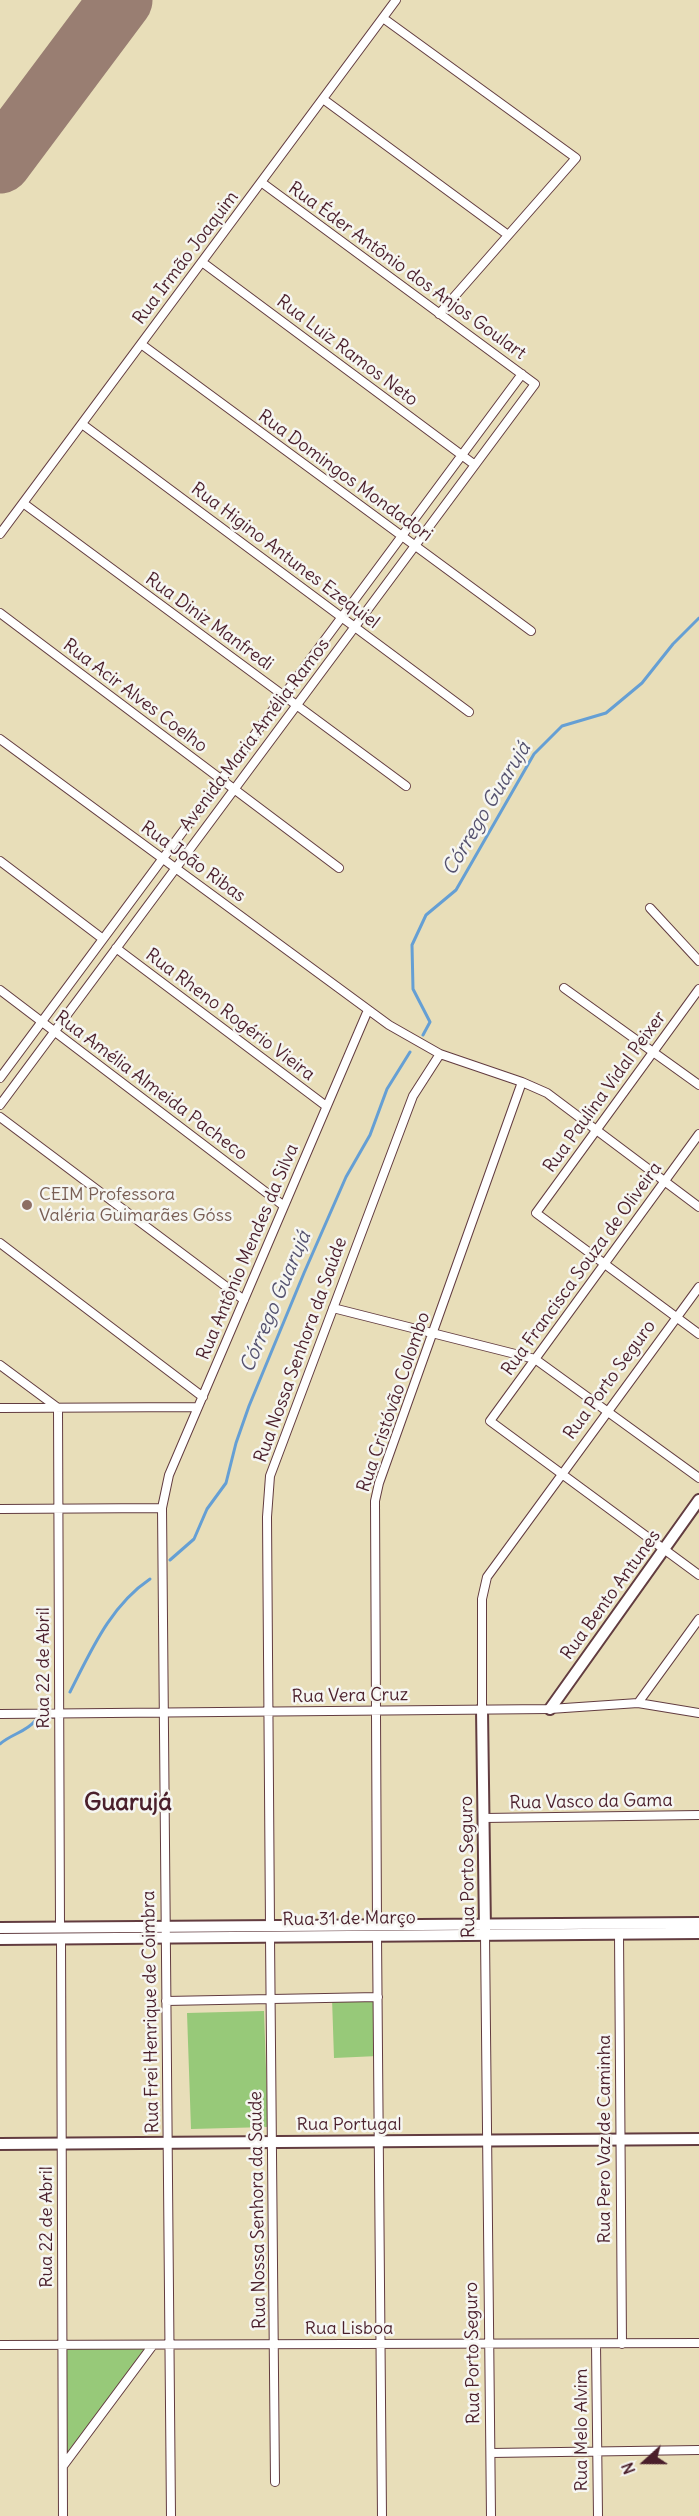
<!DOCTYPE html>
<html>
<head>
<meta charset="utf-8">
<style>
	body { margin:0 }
	#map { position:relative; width:699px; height:2516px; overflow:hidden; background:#e8deb9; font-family:Delius,sans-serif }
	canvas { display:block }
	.north { position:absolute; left:615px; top:2432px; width:60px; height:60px; -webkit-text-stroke:4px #f6f6f2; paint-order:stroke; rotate:249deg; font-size:16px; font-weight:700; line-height:24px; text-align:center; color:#4a1f2b }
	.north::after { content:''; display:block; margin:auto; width:21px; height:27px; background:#4a1f2b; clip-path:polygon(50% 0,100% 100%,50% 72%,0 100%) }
</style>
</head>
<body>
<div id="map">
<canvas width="699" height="2516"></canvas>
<div class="north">N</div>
</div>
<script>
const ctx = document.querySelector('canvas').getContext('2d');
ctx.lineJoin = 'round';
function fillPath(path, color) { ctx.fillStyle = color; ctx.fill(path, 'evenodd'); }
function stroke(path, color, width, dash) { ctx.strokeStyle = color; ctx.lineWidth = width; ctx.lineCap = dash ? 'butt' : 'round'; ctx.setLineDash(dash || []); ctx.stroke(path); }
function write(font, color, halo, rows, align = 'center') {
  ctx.font = font + ' Delius,sans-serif'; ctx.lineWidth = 5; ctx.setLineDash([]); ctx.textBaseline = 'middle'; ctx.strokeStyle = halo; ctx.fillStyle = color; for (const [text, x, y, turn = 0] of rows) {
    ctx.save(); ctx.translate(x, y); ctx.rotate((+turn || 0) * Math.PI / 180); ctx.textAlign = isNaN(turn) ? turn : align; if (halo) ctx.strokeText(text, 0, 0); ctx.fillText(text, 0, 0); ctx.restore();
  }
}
fillPath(new Path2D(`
	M378,1997V2056L334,2058L332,1998Z
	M264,2011L268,2127L191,2129L187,2013Z
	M63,2345H153L63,2466Z`), '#97c979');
stroke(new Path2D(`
	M423,1035L430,1022L413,989L412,945L426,915L456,890L534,754L562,726L606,713L642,683L673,644L699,618
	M170,1560L194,1539L207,1509L226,1483L236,1443L249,1406L304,1273L346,1177L370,1135L387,1089L410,1052
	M70,1692C91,1651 110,1606 150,1579
	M0,1744C11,1734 26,1732 35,1721`), '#659fd4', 3);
stroke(new Path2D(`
	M0,162L121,0`), '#997e72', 63);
const street = new Path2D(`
	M383,18L576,158L439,314
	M323,99L508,235
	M202,262L475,465
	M141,344L531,631
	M82,424L469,712
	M23,503L406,786
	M0,534L396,0
	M0,613L339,868
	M0,739L389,1025L440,1054L522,1082L547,1093L699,1207
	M0,861L103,939
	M650,908L699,961
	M116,948L326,1106
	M564,988L699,1085
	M699,989L536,1213L699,1334
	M0,990L284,1206
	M0,1078L522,374
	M0,1105L535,384L261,182
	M0,1117L244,1300
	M699,1134L490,1421L699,1575
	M0,1243L203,1397
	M333,1308L535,1359L699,1478
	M0,1365L58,1408L60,1928
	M0,1408L198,1407
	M0,1509L162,1508
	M638,1703L699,1619
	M482,1709V1599L487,1577L699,1287
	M0,1714L550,1709L638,1703L699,1713
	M484,1818L699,1815
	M270,1926L267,1517L270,1476L413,1096L440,1054
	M377,1926L375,1501L379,1483L522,1082
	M619,1934L622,2344
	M485,1935L491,2516
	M377,1936L382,2516
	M270,1937L275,2482
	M61,1938L63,2516
	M166,2001L378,1997
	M596,2344L598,2516
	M0,2345L699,2343
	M491,2453L699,2450
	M63,2466L153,2345
	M171,2516L162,1508L169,1475L368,1010`);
const secondary = new Path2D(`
	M482,1709L485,1931
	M550,1709L699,1500
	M0,1928L699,1923
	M0,1939L699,1933
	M0,2144L699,2139`);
stroke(street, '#623c40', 10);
stroke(secondary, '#623c40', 14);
stroke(street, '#fff', 8);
stroke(secondary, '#fff', 10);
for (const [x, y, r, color] of [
	[27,1205,6,"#8d6e63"]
]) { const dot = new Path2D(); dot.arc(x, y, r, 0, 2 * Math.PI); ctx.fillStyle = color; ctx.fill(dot); stroke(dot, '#f6f6f2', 2); }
write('18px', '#4a1f2b', '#f6f6f2', [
	["Rua Irmão Joaquim",186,258,-53],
	["Rua Éder Antônio dos Anjos Goulart",407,271,36],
	["Rua Luiz Ramos Neto",347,351,37],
	["Rua Domingos Mondadori",345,476,36],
	["Rua Higino Antunes Ezequiel",285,556,37],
	["Rua Diniz Manfredi",209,622,36],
	["Rua Acir Alves Coelho",135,696,37],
	["Avenida Maria Amélia Ramos",255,735,-53],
	["Rua João Ribas",193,862,36],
	["Rua Rheno Rogério Vieira",230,1015,37],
	["Rua Amélia Almeida Pacheco",151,1086,37],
	["Rua Paulina Vidal Peixer",605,1092,-54],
	["Rua Antônio Mendes da Silva",248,1252,-67],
	["Rua Francisca Souza de Oliveira",582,1269,-54],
	["Rua Nossa Senhora da Saúde",301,1350,-70],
	["Rua Porto Seguro",610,1380,-54],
	["Rua Cristóvão Colombo",394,1402,-71],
	["Rua Bento Antunes",611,1595,-54],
	["Rua 22 de Abril",44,1668,-90],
	["Rua Vera Cruz",350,1696,-1],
	["Rua Vasco da Gama",591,1802,-1],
	["Rua Porto Seguro",468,1867,-91],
	["Rua 31 de Março",349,1919,-1],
	["Rua Frei Henrique de Coimbra",151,2012,-91],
	["Rua Portugal",349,2125],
	["Rua Pero Vaz de Caminha",605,2139,-90],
	["Rua Nossa Senhora da Saúde",258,2210,-91],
	["Rua 22 de Abril",47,2227,-90],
	["Rua Lisboa",349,2329],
	["Rua Porto Seguro",473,2353,-91],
	["Rua Melo Alvim",582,2430,-90]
]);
write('18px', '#785e54', '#f6f6f2', [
	["CEIM Professora",39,1195],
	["Valéria Guimarães Góss",39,1216]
], 'left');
write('italic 20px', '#55526f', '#f6f6f2', [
	["Córrego Guarujá",487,809,-59],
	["Córrego Guarujá",276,1302,-67]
]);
write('bold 24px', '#4a1f2b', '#f6f6f2', [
	["Guarujá",128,1803]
]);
</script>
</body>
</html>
